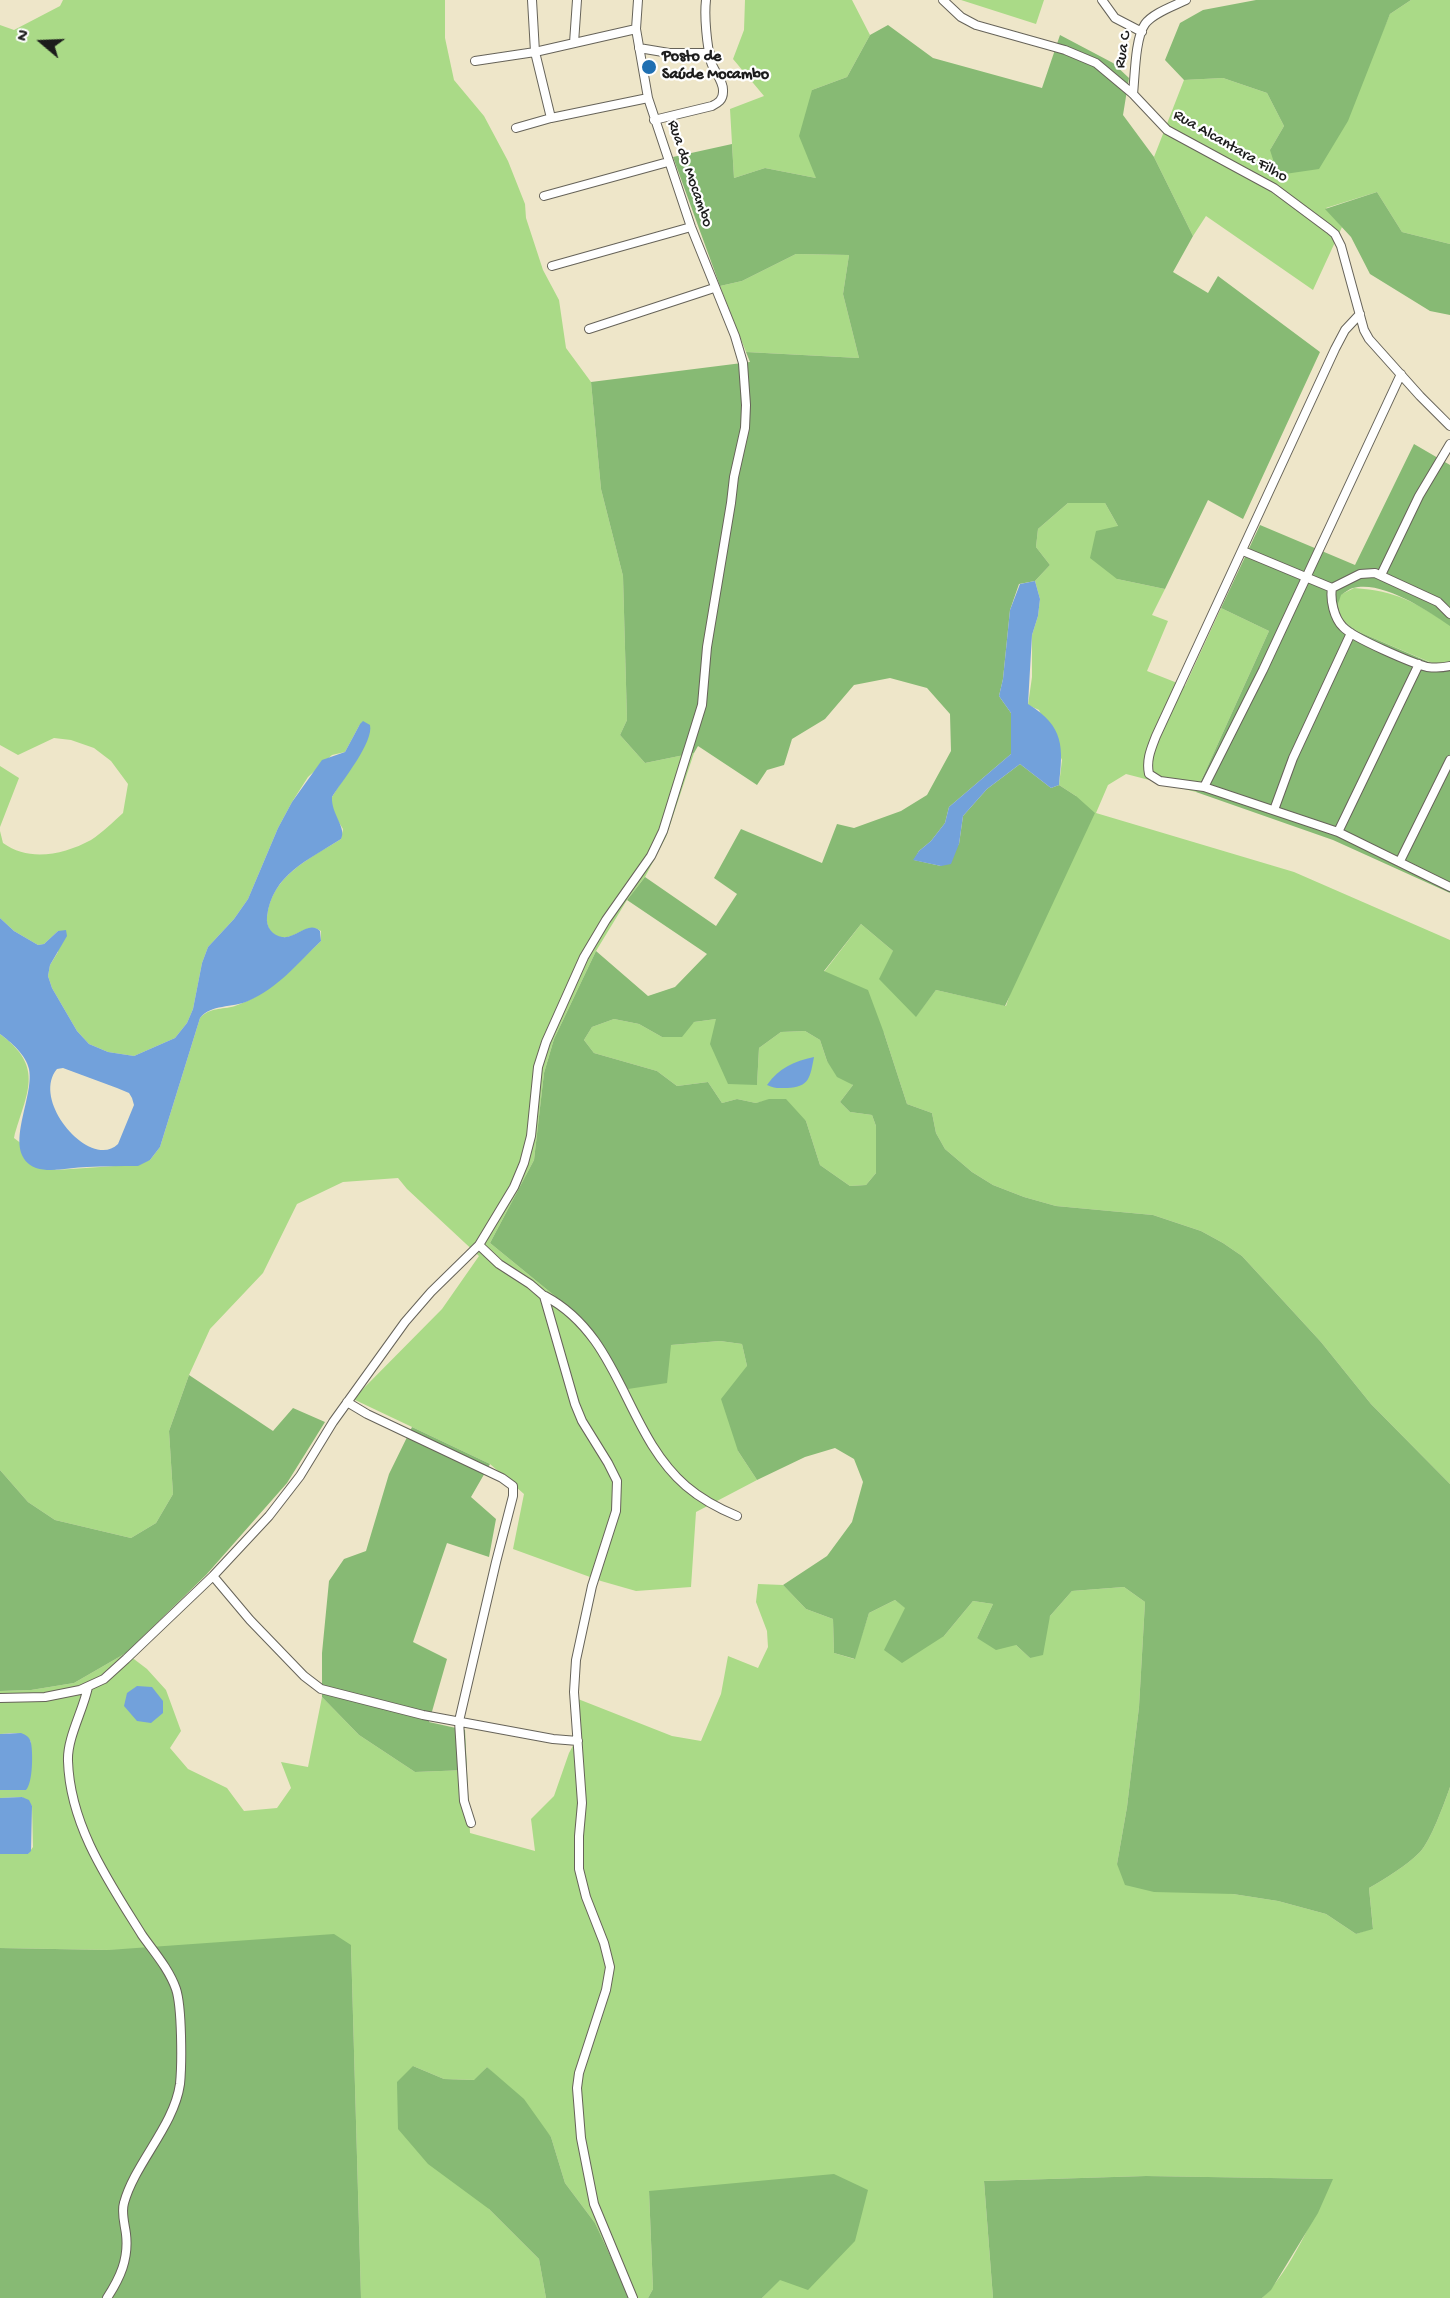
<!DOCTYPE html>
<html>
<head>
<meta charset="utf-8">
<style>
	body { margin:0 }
	#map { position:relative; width:1450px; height:2298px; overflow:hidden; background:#eee6c9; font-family:"Gochi Hand",sans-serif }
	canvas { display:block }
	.north { position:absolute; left:12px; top:12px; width:60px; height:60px; -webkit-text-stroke:4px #fff; paint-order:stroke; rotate:289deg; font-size:16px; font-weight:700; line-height:24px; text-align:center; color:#1c1c1c }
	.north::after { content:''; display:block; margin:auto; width:21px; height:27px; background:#1c1c1c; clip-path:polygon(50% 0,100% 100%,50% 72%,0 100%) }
</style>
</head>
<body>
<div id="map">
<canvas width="1450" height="2298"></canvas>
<div class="north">N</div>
</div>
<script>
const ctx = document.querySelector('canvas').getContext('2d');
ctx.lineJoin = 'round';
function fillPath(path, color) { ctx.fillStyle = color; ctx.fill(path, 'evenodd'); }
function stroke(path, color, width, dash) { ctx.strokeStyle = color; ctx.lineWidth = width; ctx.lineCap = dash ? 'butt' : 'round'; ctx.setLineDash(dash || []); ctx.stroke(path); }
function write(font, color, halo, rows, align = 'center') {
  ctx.font = font + ' "Gochi Hand",sans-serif'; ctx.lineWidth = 4.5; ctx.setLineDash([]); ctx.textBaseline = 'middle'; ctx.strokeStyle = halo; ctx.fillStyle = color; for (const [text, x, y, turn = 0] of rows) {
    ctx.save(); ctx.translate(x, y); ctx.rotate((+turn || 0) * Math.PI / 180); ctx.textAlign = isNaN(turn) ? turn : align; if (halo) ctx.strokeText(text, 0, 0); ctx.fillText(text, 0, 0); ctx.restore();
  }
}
fillPath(new Path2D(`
	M63,0H445V38L454,80L484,116L508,161L525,204L526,218L543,270L559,300L566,348L591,382L601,489L623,576L627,720L620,735L645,763L694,753L666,837L645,877L627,900L596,951L554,1039L544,1073L534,1160L490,1243L583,1319L628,1389L671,1345L720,1341L742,1344L747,1366L738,1451L757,1480L696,1512L691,1587L636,1591L601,1581L513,1549L524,1494L490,1464L353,1399L442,1309L479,1256L407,1189L398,1178L343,1182L297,1204L263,1273L210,1329L189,1375L169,1431L173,1494L156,1523L131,1538L55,1520L28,1502L0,1470V1034C46,1068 26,1093 14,1138L56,1170L115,1166L150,1160L160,1147L200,1018C210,1007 221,1010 235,1006C270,994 294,966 321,941V931C306,920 294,943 277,936C270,933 266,925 267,917C271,876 309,859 341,839L343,829L335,816L332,806V797L345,776L360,724L345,752L332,755L308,777L292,802L278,828L248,899L234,919L208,947L202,963L193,1009L187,1023L175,1038L134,1056L108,1052L89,1044L77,1031L52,988L48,976L50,965L58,952V931L44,944L38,945L14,931L0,918V831L3,843C29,862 63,855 91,840C102,833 113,822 123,813L128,784L111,761L94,748L71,740L54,738L18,755L0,745V25L14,30L60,6Z
	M745,0H852L870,35L847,77L812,90L816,178L765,168L734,178L730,109L764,96L733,59L744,30Z
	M961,0H1044L1036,24Z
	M1411,0H1450V244L1402,232L1377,192L1326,208L1342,227L1313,290L1206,216L1193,236L1154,157L1184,80L1223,78L1267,93L1284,126L1270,150L1372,56L1390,14Z
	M796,254L849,255L843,294L859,358L746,352L720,286L742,281Z
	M1068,503H1105L1118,526L1117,579L1165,589L1152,615L1168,621L1147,671L1185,686L1221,608L1269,631L1196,792L1126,774L1108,785L1096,813L1294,872L1450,940V1484L1371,1404L1321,1342L1242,1256L1223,1243L1201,1231L1153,1215L1056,1206L1024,1197L993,1185L972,1172L945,1149L936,1133L932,1113L907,1104L884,1033L824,972L861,924L893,951L916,1016L936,990L1006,1006L1076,796L1059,785L1062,760L1039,710L1028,705L1032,677V635L1038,616L1040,599L1035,581L1050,565L1036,547L1038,529Z
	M1354,588C1397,591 1414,602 1450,625V663H1432L1357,631L1341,619L1338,604L1340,595Z
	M0,766L19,778L0,827Z
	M614,1019L639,1024L662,1037L694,1022L716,1019L757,1084L759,1048L781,1032L805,1031L820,1040L827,1061L853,1085L840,1102L850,1112L872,1115L876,1126V1173L866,1185L850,1186L820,1165L806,1121L769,1100L756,1103L737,1099L722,1103L708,1082L677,1086L657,1071L594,1053L584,1040L592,1027Z
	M758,1584L783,1585L806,1609L833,1619L834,1653L854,1659L869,1613L895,1600L944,1636L973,1601L993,1604L977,1638L1016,1645L1030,1658L1050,1616L1072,1591L1124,1587L1145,1602L1139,1707L1127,1807L1117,1864L1233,1894L1278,1901L1326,1914L1356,1934L1373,1928L1369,1888C1386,1878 1406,1866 1420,1852C1431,1840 1444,1804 1450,1787V2298H1262C1291,2271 1314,2215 1332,2179L1146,2176L984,2181L993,2298H762L780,2279L649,2191L653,2289L648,2298H630L595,2223L565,2183L551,2137L487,2067L475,2080L444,2079L413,2066L489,2209L539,2259L546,2298H361L351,1945L108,1950L0,1948V1854H28L33,1847L32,1806L22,1797L0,1798V1790H26L31,1742C24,1730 12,1733 0,1734V1691L31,1690L74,1683L126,1653L147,1669L166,1690L181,1731L170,1748L188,1769L227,1788L244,1811L277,1808L291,1788L281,1762L308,1767L322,1697L359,1735L415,1772L467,1770L470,1833L535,1851L531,1819L554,1796L569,1753L581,1731L578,1699L672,1736L701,1741L721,1694L728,1656L758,1668L768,1647L767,1631L756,1602Z`), '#aada87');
fillPath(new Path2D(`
	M1256,0H1411L1390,14L1348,121L1319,169L1278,175L1270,150L1284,126L1267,93L1223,78L1184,80L1165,60L1180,23L1203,10Z
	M888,25L933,58L1042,88L1060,35L1113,63L1129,78L1123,115L1154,157L1193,236L1173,272L1208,293L1218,276L1320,352L1243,519L1208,500L1165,589L1117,579L1090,558L1096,531L1118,526L1105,503H1068L1038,529L1036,547L1050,565L1035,581L1019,584L1010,610L1003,679L999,696L1011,713V754L949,807L945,823L931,841L919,851L914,860L941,866L959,844L963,816L987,789L1020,764L1051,788L1059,785L1076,796L1095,813L1005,1006L936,990L916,1017L879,979L893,951L861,924L824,971L868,990L884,1033L907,1104L932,1113L936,1133L945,1149L972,1172L993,1185L1024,1197L1056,1206L1153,1215L1201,1231L1223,1243L1242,1256L1321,1342L1371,1404L1450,1484V1787C1444,1804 1431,1840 1420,1852C1406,1866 1386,1878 1369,1888L1373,1929L1356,1934L1326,1914L1278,1901L1233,1894L1154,1892L1125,1885L1117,1864L1127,1807L1139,1707L1145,1602L1124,1587L1072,1591L1050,1616L1043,1655L1030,1658L1016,1645L996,1650L977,1638L993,1604L973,1601L944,1636L902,1663L884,1650L905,1608L895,1600L869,1613L855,1659L834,1653L833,1619L806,1609L783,1585L827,1556L852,1522L863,1482L854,1459L835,1448L805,1457L757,1480L738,1451L721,1399L747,1366L742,1344L720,1341L671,1345L667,1383L628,1389L583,1319L490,1243L534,1160L544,1073L554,1039L596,951L648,996L675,987L707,954L627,900L645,877L716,926L737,894L714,878L741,829L822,863L837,824L854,828L901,811L927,795L951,751L950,714L927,688L890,678L854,685L825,719L792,739L784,765L767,770L757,785L698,746L694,753L645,763L620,735L627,720L623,576L601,489L591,382L750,362L746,352L859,358L843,294L849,255L796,254L742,281L720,286L673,157L732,144L734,178L765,168L816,178L799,136L812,90L847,77L870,35ZM614,1019L639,1024L662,1037H682L694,1022L716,1019L710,1044L728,1084L757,1085L759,1048L781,1032L805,1031L820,1040L827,1061L837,1077L853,1085L840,1102L850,1112L872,1115L876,1126V1173L866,1185L850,1186L820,1165L806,1121L786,1099H769L756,1103L737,1099L722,1103L708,1082L677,1086L657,1071L594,1053L584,1040L592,1027Z
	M1377,192L1402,232L1450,244V315L1430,311L1370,274L1351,237L1325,209Z
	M1414,444L1450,465V626C1427,610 1382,580 1353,588C1349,589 1344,593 1341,595L1338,604L1341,619L1357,631L1431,663H1450V893L1333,840L1196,792L1269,631L1221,608L1260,525L1355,565Z
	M189,1375L273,1431L293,1408L325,1422L287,1483L206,1575L126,1653L74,1683L31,1690L0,1691V1470L28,1502L55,1520L131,1538L156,1523L173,1494L169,1431Z
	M412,1427L490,1464L471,1497L496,1519L489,1557L447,1543L413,1642L447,1659L429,1722L465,1730L467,1770L415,1772L359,1735L322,1697V1653L329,1581L344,1559L366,1551L389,1474Z
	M334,1934L351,1945L361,2298H0V1948L108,1950Z
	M413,2066L444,2079L474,2080L487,2067L524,2099L551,2137L565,2183L595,2223L630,2298H546L539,2259L489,2209L428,2164L398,2129L397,2082Z
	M834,2174L868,2190L855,2241L808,2290L780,2280L762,2298H648L653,2289L649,2191Z
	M1146,2176L1333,2179L1318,2213L1271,2290L1262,2298H993L984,2181Z`), '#87ba74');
fillPath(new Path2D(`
	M1035,581L1040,599L1038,616L1032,635L1028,704C1065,727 1063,747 1059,785L1051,788L1020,764L987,789L963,816L959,844L951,864L941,866L913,860L919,851L931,841L945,823L949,807L1011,754V713L999,696L1003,679L1010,610L1020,584Z
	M363,721L370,725C374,742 342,781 332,797C331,814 347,828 341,839C309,860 272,874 267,917C266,927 272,935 282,937C297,939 308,920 320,931L321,941C299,962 277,989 248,1001C232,1008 211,1004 200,1018L160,1147L150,1160L138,1166C121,1166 104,1166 87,1167C71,1167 52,1173 36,1168C0,1153 35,1099 29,1069C26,1055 11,1042 0,1034V918L14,931L38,945L44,944L58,931L66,930L67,936L50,965L48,976L52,988L77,1031L89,1044L108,1052L134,1056L175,1038L187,1023L193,1009L202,963L208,947L234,919L248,899L278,828L292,802L322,760L345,752L360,724ZM63,1068L117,1088L129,1093L132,1098L134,1105L118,1144C91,1171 30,1101 57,1069Z
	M814,1057C810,1077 810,1087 787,1088C779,1088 775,1089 767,1085C779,1068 794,1061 814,1057Z
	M137,1686L152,1687L163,1701V1713L151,1723L137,1721L124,1706L127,1693Z
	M21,1733C26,1735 30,1737 31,1743C33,1752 33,1783 26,1790H0V1734Z
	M22,1797L29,1800L32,1806L31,1851L28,1854H0V1798Z`), '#72a1db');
const street = new Path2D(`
	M532,0L535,52L551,118
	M943,0L961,17L976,25L1065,50L1096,63L1133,94L1167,130L1274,188L1329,229L1335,234L1341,246L1364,330L1369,339L1420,396L1450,426
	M1102,0L1115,18L1142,32
	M574,43L577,0
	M639,48L669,53H710
	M475,61L535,52L636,29
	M1133,94C1135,76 1135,38 1145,24C1153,13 1174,6 1186,0
	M654,120L712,106C718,103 723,100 723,92C724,81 714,72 711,62C707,45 704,17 706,0
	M516,128L551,118L648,98
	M544,196L668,162
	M552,266L691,227
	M1360,314L1345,330L1335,349L1156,736C1151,749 1146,760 1149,774L1160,781L1204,787L1338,832L1450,887
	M589,329L714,288
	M1243,551L1332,588C1330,600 1334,618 1343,627C1353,638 1412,663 1427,667C1435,668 1442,668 1450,666
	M1381,575L1419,496L1450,444
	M1332,588L1360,574L1375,573L1438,602L1450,614
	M1204,787L1263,670L1401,374
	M1274,810L1293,758L1351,633
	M1338,832L1419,664
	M1400,861L1450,760
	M479,1245L499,1264L530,1284L544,1296L575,1404L582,1421L608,1463L617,1481L616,1511L592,1586L576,1660L574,1692L582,1803L579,1836V1869L586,1897L604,1943L610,1967L606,1990L579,2073L577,2088L581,2138L594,2204L633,2298
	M545,1296C622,1337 624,1432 686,1486C700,1498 720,1509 737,1516
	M347,1402L367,1414L502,1478L513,1486V1496L496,1562L459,1721L464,1801L471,1823
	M213,1576L250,1620L304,1676L321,1689L423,1715L553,1739L578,1741
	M88,1687C83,1711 67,1738 68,1761C70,1826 109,1882 142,1935C154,1952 169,1969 176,1989C182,2007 182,2064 180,2084C174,2126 135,2163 124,2203C121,2213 125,2225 126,2234C129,2259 120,2278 107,2298
	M0,1698L45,1697L80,1690L104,1679L126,1659L213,1576L269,1516L300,1476L333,1422L405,1322L431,1292L479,1245L514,1187L524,1163L531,1136L538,1067L546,1042L584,957L606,920L651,856L663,831L702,705L707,647L731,503L734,477L745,428L746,405L743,363L735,336L691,227L648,98L636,29L638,0`);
stroke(street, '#666359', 10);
stroke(street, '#fff', 8);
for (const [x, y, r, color] of [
	[649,67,8,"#1f6fb2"]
]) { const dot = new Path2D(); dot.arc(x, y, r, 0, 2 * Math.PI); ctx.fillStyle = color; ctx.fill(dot); stroke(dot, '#fff', 2); }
write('16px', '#1c1c1c', '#fff', [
	["Rua C",1124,50,-80],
	["Rua Alcantara Filho",1230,147,30],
	["Rua do Mocambo",689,174,71]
]);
write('bold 16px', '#1c1c1c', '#fff', [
	["Posto de",662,58],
	["Saúde Mocambo",662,76]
], 'left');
</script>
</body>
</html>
